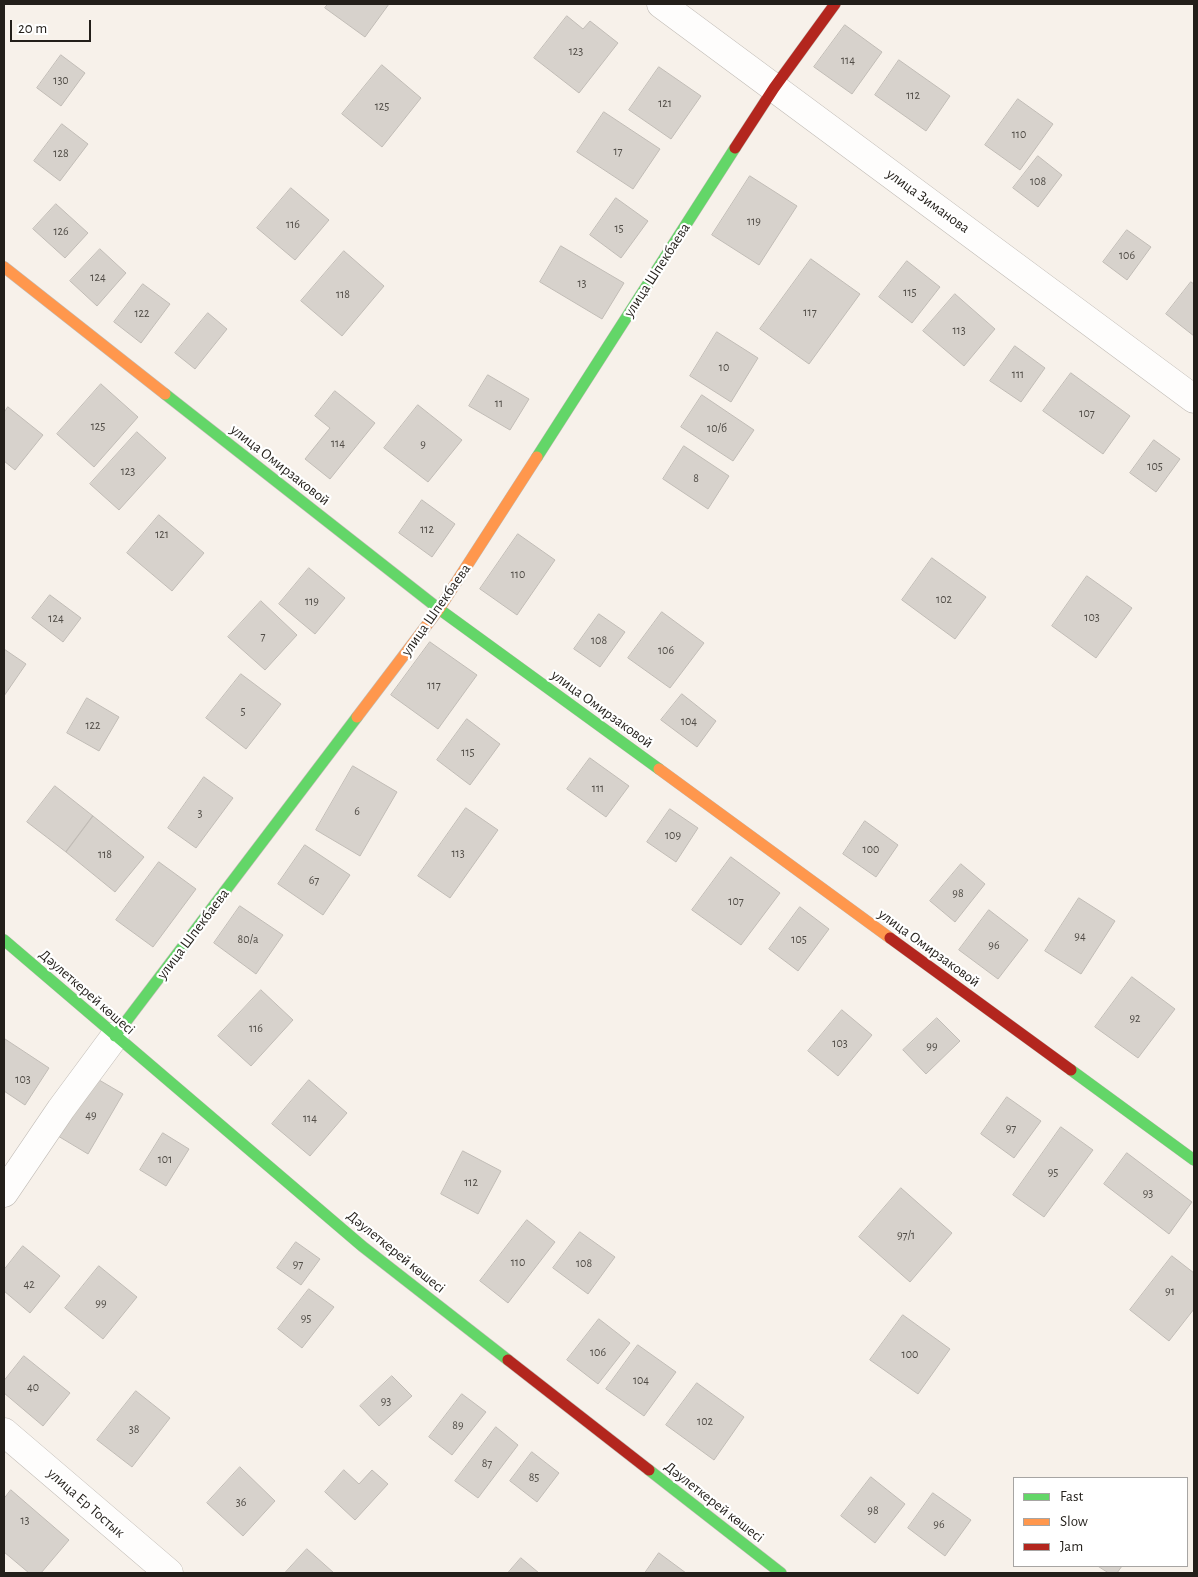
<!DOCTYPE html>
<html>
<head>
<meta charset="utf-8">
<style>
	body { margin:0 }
	#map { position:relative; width:1198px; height:1577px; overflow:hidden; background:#f7f1ea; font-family:"Alegreya Sans",sans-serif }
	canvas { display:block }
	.frame { position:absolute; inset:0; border:5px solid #231f1a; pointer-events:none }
	.legend { position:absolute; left:1013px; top:1477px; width:175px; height:90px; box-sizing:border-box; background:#fff; border:1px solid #a7a5a3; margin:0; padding:6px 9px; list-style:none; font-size:15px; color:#231f1a }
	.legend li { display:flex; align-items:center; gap:10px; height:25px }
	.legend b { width:25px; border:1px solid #a7a5a3 }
	.scale { position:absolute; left:10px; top:20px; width:81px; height:22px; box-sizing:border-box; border:2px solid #231f1a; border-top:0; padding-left:6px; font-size:15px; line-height:18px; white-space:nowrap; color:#231f1a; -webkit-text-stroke:4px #fff; paint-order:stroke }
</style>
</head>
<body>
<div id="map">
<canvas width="1198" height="1577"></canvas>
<div class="frame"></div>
<ul class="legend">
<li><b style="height:6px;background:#63d668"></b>Fast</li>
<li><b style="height:6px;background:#ff974d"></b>Slow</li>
<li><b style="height:6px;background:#b3261e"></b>Jam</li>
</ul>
<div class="scale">20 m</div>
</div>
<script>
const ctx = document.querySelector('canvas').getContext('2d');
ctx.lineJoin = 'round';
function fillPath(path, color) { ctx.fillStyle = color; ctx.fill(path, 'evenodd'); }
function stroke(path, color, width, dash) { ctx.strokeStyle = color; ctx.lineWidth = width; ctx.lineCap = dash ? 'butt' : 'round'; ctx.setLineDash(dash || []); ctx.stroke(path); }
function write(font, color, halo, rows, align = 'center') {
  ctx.font = font + ' "Alegreya Sans",sans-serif'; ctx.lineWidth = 4.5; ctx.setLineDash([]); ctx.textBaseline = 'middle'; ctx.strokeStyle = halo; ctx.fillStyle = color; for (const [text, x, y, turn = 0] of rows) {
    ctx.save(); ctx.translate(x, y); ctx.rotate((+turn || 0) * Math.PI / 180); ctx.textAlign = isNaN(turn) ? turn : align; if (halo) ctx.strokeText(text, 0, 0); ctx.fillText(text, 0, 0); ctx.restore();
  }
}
const building = new Path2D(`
	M328,4H389L365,37L325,8Z
	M567,16L583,29L590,21L618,43L579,93L534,58Z
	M845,25L882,52L852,94L814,67Z
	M61,55L85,73L61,106L37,88Z
	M899,60L950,96L926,131L875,95Z
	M382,65L421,98L382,147L342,114Z
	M659,67L701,96L671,139L629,110Z
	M1018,99L1053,124L1020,170L985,145Z
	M604,112L660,149L633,189L577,152Z
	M62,124L88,144L60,181L34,161Z
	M1038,156L1062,175L1038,207L1013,188Z
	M750,176L797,206L759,265L712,235Z
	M291,188L329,220L295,260L257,228Z
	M616,198L648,221L621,258L590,235Z
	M56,204L88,233L65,258L33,229Z
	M1127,230L1151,247L1127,280L1103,262Z
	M561,246L624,283L602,319L540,282Z
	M100,249L126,273L97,306L70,281Z
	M344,251L384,286L342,336L301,301Z
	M811,259L860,294L809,364L760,329Z
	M907,261L940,287L912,323L879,297Z
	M1191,282L1194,284V336L1166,314Z
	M143,284L170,304L141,343L114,322Z
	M955,294L995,329L964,366L923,331Z
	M208,313L227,329L195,369L175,353Z
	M717,332L758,358L731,402L690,376Z
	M1015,346L1045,368L1021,402L990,381Z
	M1071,373L1130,416L1103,454L1043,411Z
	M488,375L529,399L510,430L469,406Z
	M101,384L138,417L94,467L57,434Z
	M335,391L375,423L330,479L305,459L330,428L315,416Z
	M702,395L754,430L733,461L681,427Z
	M418,405L462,440L428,482L384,448Z
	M8,407L43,435L15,470L4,461V413Z
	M137,432L166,458L119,510L90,484Z
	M1154,440L1180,459L1156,492L1130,473Z
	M684,446L729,476L708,509L663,479Z
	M422,500L455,524L432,557L399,533Z
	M159,515L204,553L172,591L127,553Z
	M518,534L555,560L517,615L480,589Z
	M932,558L986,597L955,639L902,600Z
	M309,568L345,598L315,634L279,604Z
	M1087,576L1132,608L1096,658L1052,626Z
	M50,595L81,618L63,642L32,618Z
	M261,601L297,635L265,670L228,637Z
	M662,612L704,643L670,688L628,658Z
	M599,614L625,632L600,667L574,649Z
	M430,642L477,675L438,729L391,695Z
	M4,649L26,664L4,696Z
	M241,674L281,704L246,749L206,718Z
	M682,694L716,721L697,747L661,720Z
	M87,698L119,717L99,751L67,733Z
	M467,719L500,744L470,785L437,760Z
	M590,758L629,786L606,817L567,789Z
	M353,766L397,792L360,856L316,830Z
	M204,777L233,798L196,848L168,828Z
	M55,786L93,816L66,852L27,822Z
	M466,808L498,830L450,898L418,876Z
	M670,809L698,828L676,862L647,842Z
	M93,816L144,857L115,892L66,852Z
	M865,821L898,845L876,877L843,854Z
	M305,845L350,875L323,915L278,884Z
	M731,857L780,893L741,945L692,910Z
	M159,862L196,889L153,947L116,920Z
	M961,864L985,884L955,922L930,901Z
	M1079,898L1115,921L1081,974L1045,951Z
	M240,906L283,935L256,974L214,943Z
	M800,907L829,929L798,971L769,949Z
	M989,910L1028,940L998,979L959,950Z
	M1132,977L1175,1009L1138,1058L1095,1027Z
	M261,990L293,1020L251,1066L218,1036Z
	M842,1010L872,1035L838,1076L808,1051Z
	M937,1018L960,1041L926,1074L903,1050Z
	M5,1039L49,1068L25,1105L4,1091Z
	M94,1077L123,1094L88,1154L58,1136Z
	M309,1080L347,1113L310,1156L272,1124Z
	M1007,1097L1041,1121L1014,1158L981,1134Z
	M1061,1127L1093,1150L1044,1217L1013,1195Z
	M163,1133L189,1149L166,1186L140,1170Z
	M463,1151L501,1171L478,1214L441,1194Z
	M1127,1153L1192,1202L1169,1234L1104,1184Z
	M901,1188L952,1233L910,1282L859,1237Z
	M527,1220L555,1242L508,1303L480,1281Z
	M580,1232L615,1257L588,1294L553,1268Z
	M296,1242L320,1259L301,1285L277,1268Z
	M23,1246L60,1276L30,1313L4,1291V1270Z
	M1172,1256L1194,1273V1309L1169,1341L1130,1310Z
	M99,1266L137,1297L103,1339L65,1308Z
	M309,1289L334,1307L302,1348L278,1329Z
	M903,1315L950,1349L918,1394L870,1360Z
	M599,1319L630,1343L598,1384L567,1360Z
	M638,1345L676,1372L644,1416L606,1389Z
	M24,1356L70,1393L43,1426L4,1393V1381Z
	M392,1376L412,1396L379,1426L360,1406Z
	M697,1383L744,1417L714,1460L666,1425Z
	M136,1391L170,1418L132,1467L97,1440Z
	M462,1394L486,1412L452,1455L429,1437Z
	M496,1427L518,1445L478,1498L455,1481Z
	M532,1452L559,1473L537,1502L510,1481Z
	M240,1467L275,1501L243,1536L207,1503Z
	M344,1470L359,1484L372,1470L388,1484L355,1520L325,1492Z
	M871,1477L905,1504L875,1543L841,1516Z
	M11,1490L69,1540L41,1573H29L4,1552V1499Z
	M933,1493L971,1520L945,1556L908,1528Z
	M307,1549L334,1573H285Z
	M659,1553L686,1573H645Z
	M521,1558L539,1573H508Z
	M1098,1566H1122L1117,1573H1109Z`);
fillPath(building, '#d7d2cc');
stroke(building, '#c1bcb6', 1);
const street = new Path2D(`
	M661,4L1194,399
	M4,1193L61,1109L115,1036
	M4,1432L169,1573`);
const fast = new Path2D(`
	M165,394L439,609L659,769
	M537,457L735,148
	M4,940L362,1246L508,1360
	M115,1036L357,717
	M1071,1070L1194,1160
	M649,1470L781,1573`);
const slow = new Path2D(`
	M4,267L165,394
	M357,717L439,609L537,457
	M659,769L890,938`);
const jam = new Path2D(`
	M735,148L774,88L835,4
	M890,938L1071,1070
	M508,1360L649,1470`);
stroke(street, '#c0bbb5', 29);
stroke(fast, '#c0bbb5', 12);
stroke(slow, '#c0bbb5', 12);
stroke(jam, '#c0bbb5', 12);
stroke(street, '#fefdfc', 28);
stroke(fast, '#63d668', 11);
stroke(slow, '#ff974d', 11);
stroke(jam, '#b3261e', 11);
write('12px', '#504c46', null, [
	["123",576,51],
	["114",848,60],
	["130",61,80],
	["112",913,95],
	["121",665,103],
	["125",382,106],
	["110",1019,134],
	["17",618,151],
	["128",61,153],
	["108",1038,181],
	["119",754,221],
	["116",293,224],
	["15",619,228],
	["126",61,231],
	["106",1127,255],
	["124",98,277],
	["13",582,283],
	["115",910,292],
	["118",343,294],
	["117",810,312],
	["122",142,313],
	["113",959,330],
	["10",724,367],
	["111",1018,374],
	["11",499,403],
	["107",1087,413],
	["125",98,426],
	["10/б",717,428],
	["114",338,443],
	["9",423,444],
	["105",1155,466],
	["123",128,471],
	["8",696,478],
	["112",427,529],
	["121",162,534],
	["110",518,574],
	["102",944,599],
	["119",312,601],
	["103",1092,617],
	["124",56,618],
	["7",263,636],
	["108",599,640],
	["106",666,650],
	["117",434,685],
	["5",243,711],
	["104",689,721],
	["122",93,725],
	["115",468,752],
	["111",598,788],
	["6",357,811],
	["3",200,813],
	["109",673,835],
	["100",871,849],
	["113",458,853],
	["118",105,854],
	["67",314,880],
	["98",958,893],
	["107",736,901],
	["94",1080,936],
	["80/а",248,939],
	["105",799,939],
	["96",994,945],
	["92",1135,1018],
	["116",256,1028],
	["103",840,1043],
	["99",932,1046],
	["103",23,1079],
	["49",91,1115],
	["114",310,1118],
	["97",1011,1128],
	["101",165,1159],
	["95",1053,1172],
	["112",471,1182],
	["93",1148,1193],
	["97/1",906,1235],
	["110",518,1262],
	["108",584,1263],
	["97",298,1264],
	["42",29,1284],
	["91",1170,1291],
	["99",101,1303],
	["95",306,1318],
	["106",598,1352],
	["100",910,1354],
	["104",641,1380],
	["40",33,1387],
	["93",386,1401],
	["102",705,1421],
	["89",458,1425],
	["38",134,1429],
	["87",487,1463],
	["85",534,1477],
	["36",241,1502],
	["98",873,1510],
	["13",25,1520],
	["96",939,1524]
]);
write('15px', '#231f1a', '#fff', [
	["улица Зиманова",928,201,36],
	["улица Шпекбаева",657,270,-57],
	["улица Омирзаковой",280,465,38],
	["улица Шпекбаева",436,610,-55],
	["улица Омирзаковой",602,709,36],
	["улица Шпекбаева",193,934,-53],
	["улица Омирзаковой",929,948,36],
	["Дәулеткерей көшесі",87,992,41],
	["Дәулеткерей көшесі",396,1252,39],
	["Дәулеткерей көшесі",714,1502,38],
	["улица Ер Тостык",86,1503,41]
]);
</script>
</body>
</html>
